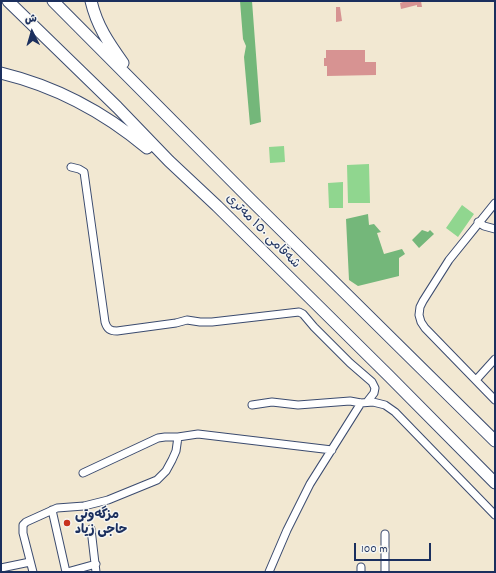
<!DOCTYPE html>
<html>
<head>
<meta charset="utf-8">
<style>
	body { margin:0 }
	#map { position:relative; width:496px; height:573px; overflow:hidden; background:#f2e8d2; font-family:Dekko,"Playpen Sans Arabic",sans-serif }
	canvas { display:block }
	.frame { position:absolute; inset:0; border:2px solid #1b2f5e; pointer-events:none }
	.north { position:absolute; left:12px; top:12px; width:40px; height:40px; -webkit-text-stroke:3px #f6f6f2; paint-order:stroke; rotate:355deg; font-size:11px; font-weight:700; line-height:16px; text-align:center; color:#1b2f5e }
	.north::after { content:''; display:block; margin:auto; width:14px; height:18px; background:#1b2f5e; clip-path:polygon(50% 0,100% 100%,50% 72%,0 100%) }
	.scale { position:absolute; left:354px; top:543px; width:77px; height:18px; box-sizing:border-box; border:2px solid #1b2f5e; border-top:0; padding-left:5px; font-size:12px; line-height:14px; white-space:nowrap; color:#1b2f5e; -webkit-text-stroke:3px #f6f6f2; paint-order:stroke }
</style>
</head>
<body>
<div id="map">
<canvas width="496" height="573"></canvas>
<div class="frame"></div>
<div class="north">ش</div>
<div class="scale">100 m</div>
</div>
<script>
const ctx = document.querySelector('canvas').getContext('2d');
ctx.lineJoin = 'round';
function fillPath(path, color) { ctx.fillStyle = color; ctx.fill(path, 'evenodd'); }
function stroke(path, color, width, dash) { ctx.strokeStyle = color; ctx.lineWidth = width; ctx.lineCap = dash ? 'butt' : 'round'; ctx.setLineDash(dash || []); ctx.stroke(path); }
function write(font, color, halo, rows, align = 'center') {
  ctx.font = font + ' Dekko,"Playpen Sans Arabic",sans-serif'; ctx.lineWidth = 3; ctx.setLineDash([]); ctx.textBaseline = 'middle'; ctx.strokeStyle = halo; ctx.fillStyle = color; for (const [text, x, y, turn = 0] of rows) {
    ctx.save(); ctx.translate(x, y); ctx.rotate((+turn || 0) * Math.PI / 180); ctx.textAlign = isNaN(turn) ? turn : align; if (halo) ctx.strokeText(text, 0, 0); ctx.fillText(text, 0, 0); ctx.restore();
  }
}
fillPath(new Path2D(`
	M284,146L285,162L270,163L269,147Z
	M369,164L370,203H348L347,165Z
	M343,182V208H329L328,183Z
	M462,205L474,214L458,237L446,228Z`), '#90d68f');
fillPath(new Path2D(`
	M240,1H252L261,122L250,125L244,57L246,46L243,39Z
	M368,214L369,225L374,224L381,232L377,233L384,254L402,249L405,254L399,258V276L358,286L349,280L346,219Z
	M422,230L428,232L430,230L434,234L419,248L412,240Z`), '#74b77a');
fillPath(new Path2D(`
	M406,1H421L422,7H417V5L401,9L400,3Z
	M336,7H340L342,21L336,22Z
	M326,50H365V62H376V75L327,76V66H324V58H326Z`), '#d79392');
const minor = new Path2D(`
	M71,167L79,169L84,172L105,322C107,329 110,331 117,331L176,323L187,320L200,322H212L299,312L303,314L314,327L350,363L372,382L375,388L374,393L367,402
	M495,203L449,260L423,301L420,307L419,315L421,322L425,328L495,400
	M478,222L484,226L495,229
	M476,380L495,359
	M252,405L272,402L298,405L350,401L361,403L373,402L385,405L395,412L495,515
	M83,473L158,438L165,437H178L198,434L332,450
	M52,510L66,572
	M91,529L96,572
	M385,534V572
	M1,568L30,562
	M33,572L23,533V525L26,522L57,508L84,506L108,500L157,480L166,471L172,460L176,451L178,437
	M67,572L96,564
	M269,572L287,530L310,484L361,403
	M361,572V567`);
const highway = new Path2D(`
	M8,1L117,107L169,161L217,206L389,376L495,483
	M53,1L251,200L495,441
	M91,1C97,26 108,42 123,63
	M1,73C55,86 104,112 147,148`);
stroke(minor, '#3b4b6f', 9);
stroke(highway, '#3b4b6f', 13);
stroke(minor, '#fff', 7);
stroke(highway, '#fff', 11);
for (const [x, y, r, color] of [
	[67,523,4,"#c8321e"]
]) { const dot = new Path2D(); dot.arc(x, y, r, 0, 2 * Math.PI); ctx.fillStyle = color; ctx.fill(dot); stroke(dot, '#f6f6f2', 1.5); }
write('13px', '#1b2f5e', '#f6f6f2', [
	["شەقامی ١٥٠ مەتری",262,232,45]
]);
write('bold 13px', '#1b2f5e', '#f6f6f2', [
	["مزگەوتی",75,516],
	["حاجی زیاد",75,531]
], 'left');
</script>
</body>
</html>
